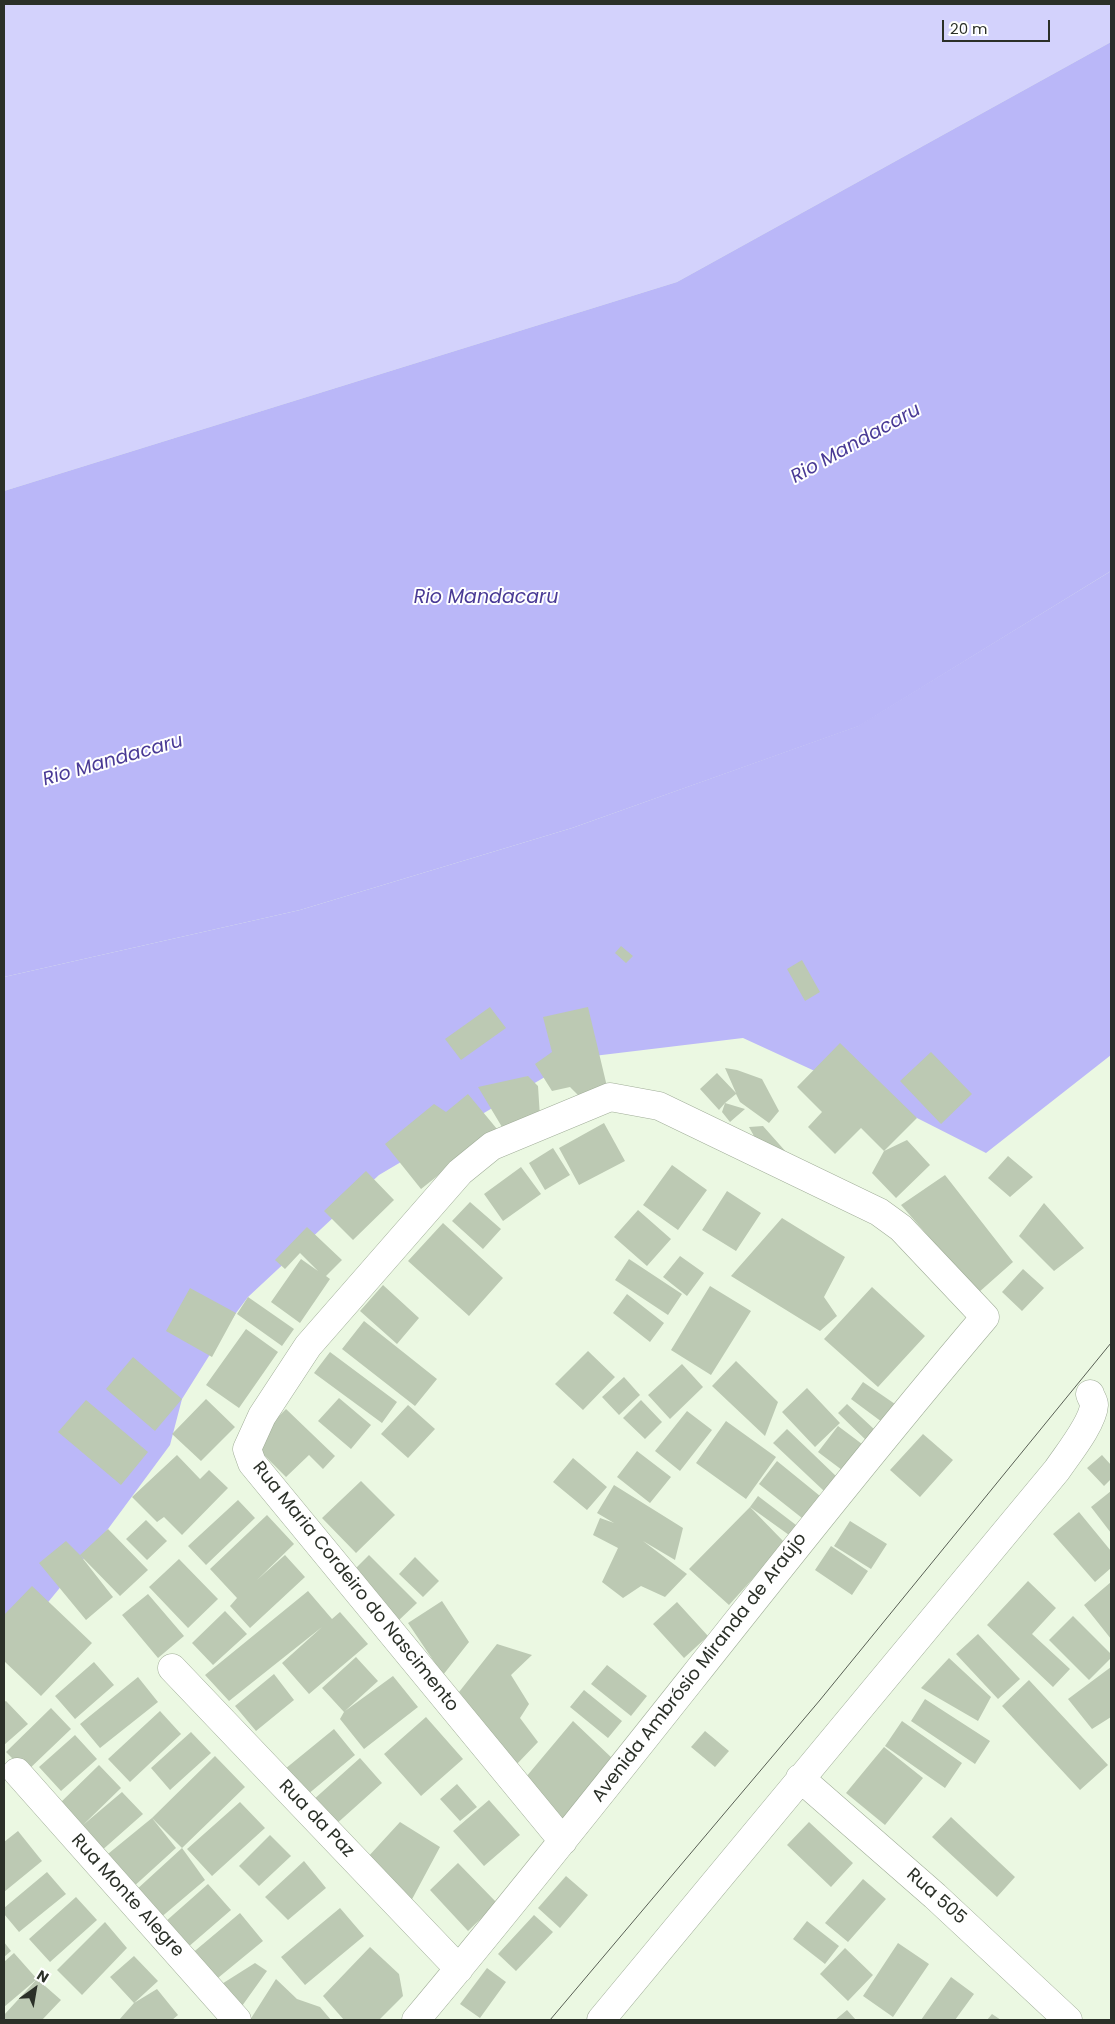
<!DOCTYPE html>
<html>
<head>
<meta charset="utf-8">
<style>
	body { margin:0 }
	#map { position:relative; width:1115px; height:2024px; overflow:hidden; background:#ebf8e2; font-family:Poppins,sans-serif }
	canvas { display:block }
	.frame { position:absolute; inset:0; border:5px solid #2b3028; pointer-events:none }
	.north { position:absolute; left:10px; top:1964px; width:50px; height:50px; -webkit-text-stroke:4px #fff; paint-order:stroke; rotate:32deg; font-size:14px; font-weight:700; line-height:20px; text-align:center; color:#2b3028 }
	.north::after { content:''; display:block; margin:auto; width:18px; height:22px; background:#2b3028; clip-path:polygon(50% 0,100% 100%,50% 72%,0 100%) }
	.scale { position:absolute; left:942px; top:20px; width:108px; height:22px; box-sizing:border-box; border:2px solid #2b3028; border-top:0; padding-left:6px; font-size:15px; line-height:18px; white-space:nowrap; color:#2b3028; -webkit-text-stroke:4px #fff; paint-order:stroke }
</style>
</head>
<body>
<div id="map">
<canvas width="1115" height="2024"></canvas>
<div class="frame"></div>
<div class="north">N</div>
<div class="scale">20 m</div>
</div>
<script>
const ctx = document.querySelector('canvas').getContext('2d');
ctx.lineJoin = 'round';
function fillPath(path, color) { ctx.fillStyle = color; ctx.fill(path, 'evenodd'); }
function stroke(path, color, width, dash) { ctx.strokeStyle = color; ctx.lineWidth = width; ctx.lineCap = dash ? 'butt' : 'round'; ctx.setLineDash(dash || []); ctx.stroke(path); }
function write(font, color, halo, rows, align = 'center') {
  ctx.font = font + ' Poppins,sans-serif'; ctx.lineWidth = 4; ctx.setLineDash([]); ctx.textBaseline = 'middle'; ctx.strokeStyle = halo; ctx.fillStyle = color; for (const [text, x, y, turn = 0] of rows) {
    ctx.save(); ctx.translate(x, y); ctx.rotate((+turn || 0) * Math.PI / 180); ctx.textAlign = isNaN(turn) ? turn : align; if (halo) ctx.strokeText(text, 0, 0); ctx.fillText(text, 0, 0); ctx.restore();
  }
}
fillPath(new Path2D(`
	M4,4H1111V42L677,282L4,491Z`), '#d3d2fc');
fillPath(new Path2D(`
	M1111,571V1055L986,1153L917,1118L743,1038L577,1058L379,1175L248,1297L236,1313L182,1399L170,1445L108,1529L4,1656V977L300,910L572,828L858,726Z`), '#bbb8f8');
fillPath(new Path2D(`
	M1111,42V571L859,726L572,828L300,910L4,977V491L677,282Z`), '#bab7f8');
fillPath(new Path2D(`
	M621,946L633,956L626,963L615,953Z
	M802,960L820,992L805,1001L787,969Z
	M490,1007L506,1028L461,1060L445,1039Z
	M588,1007L609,1095L584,1101L570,1087L552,1091L535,1064L552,1052L543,1017Z
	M840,1043L917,1118L884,1151L907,1140L930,1165L896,1198L872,1173L884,1151L861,1128L835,1154L808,1127L822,1112L797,1087Z
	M931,1052L972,1094L941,1124L900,1081Z
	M725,1068L737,1070L762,1079L779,1111L769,1123L740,1102L736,1094L725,1103L745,1109L730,1122L722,1112L725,1103L719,1110L700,1089L717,1073L736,1093Z
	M528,1076L538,1086L540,1117L508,1137L478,1087Z
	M468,1094L497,1129L421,1189L385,1144L434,1104L446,1112Z
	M604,1123L625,1161L579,1185L559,1148Z
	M763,1126L787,1153L760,1147L749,1127Z
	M553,1148L570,1175L545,1190L529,1163Z
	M1008,1156L1033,1177L1010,1197L988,1178Z
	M672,1165L707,1190L678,1230L643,1205Z
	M521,1167L541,1194L503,1221L484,1194Z
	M366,1171L394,1200L353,1240L324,1211Z
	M945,1175L1013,1262L978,1293L901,1205Z
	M727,1191L761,1213L736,1251L702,1230Z
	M470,1202L501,1229L483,1249L452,1221Z
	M1044,1203L1084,1248L1054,1271L1019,1236Z
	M638,1210L671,1239L647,1266L614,1237Z
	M782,1218L845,1257L824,1297L837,1316L820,1331L731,1276Z
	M443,1223L503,1278L469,1316L408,1261Z
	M307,1227L342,1260L326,1276L330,1279L300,1323L271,1302L301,1259L318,1271L300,1253L285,1269L275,1260Z
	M680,1256L704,1273L687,1296L663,1277Z
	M629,1259L682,1294L668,1315L615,1280Z
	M1023,1269L1044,1288L1022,1311L1002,1292Z
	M383,1285L419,1318L397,1344L360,1311Z
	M710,1286L751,1311L711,1375L671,1350Z
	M872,1287L925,1336L878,1387L824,1339Z
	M190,1288L236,1313L212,1357L166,1331Z
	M627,1294L664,1323L650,1342L613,1313Z
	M248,1297L294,1329L282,1346L237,1314Z
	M364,1321L437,1379L415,1406L342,1349Z
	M246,1329L278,1352L239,1408L206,1385Z
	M588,1351L615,1377L583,1410L555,1384Z
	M330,1352L397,1402L382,1423L314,1373Z
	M133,1357L182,1399L155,1431L106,1389Z
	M736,1361L778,1402L765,1436L712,1386Z
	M682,1364L703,1387L670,1419L648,1395Z
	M624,1377L640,1395L619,1415L602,1397Z
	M863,1382L895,1404L882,1422L851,1399Z
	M807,1388L840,1423L815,1447L782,1412Z
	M339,1398L371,1425L351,1449L318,1421Z
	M206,1399L235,1427L201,1461L172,1434Z
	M86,1400L148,1452L121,1485L58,1432Z
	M641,1400L662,1422L645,1439L623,1418Z
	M847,1404L875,1430L869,1443L838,1413Z
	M408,1405L435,1429L408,1458L381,1434Z
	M286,1409L335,1456L323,1469L309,1455L286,1477L260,1451L274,1421Z
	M687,1411L712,1430L680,1471L655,1451Z
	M726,1421L776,1457L746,1499L696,1463Z
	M838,1426L866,1447L846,1473L818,1452Z
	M787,1429L837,1477L824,1491L773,1443Z
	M923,1434L953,1460L920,1497L890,1470Z
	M637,1451L671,1477L650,1503L617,1477Z
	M177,1455L200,1479L209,1470L228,1488L182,1535L164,1517L157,1522L132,1497Z
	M1102,1455L1111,1465V1479L1104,1486L1087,1468Z
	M573,1458L607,1487L587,1510L553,1482Z
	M777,1461L820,1496L802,1518L759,1484Z
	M361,1481L395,1515L356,1553L322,1518Z
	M614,1485L683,1528L675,1560L643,1541L687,1574L665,1597L641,1586L623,1598L602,1582L618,1548L593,1535L600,1518L614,1523L597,1513Z
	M1111,1491V1533L1091,1507Z
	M758,1496L800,1528L789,1535L750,1507Z
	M238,1500L255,1518L206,1565L188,1546Z
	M750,1507L785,1543L729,1605L689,1569Z
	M1079,1512L1111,1551V1568L1095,1582L1053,1534Z
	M267,1515L294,1544L257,1580L285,1555L305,1577L250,1628L230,1606L237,1598L210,1569Z
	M146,1520L167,1541L147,1560L126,1539Z
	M850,1521L887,1544L871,1569L834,1546Z
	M108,1529L148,1570L120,1596L80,1555L113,1597L86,1620L39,1563L66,1541L80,1555Z
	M831,1546L868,1571L852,1595L815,1570Z
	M369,1555L417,1603L398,1621L350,1574Z
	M415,1557L439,1581L423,1597L399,1574Z
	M179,1559L218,1599L188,1628L149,1587Z
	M1028,1581L1056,1608L1032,1634L1070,1669L1053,1687L987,1625Z
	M1111,1582V1639L1084,1605Z
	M32,1586L92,1643L41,1696L4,1661V1615Z
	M308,1591L332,1619L340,1612L368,1644L309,1694L282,1663L322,1627L229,1701L205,1675Z
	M148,1594L184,1636L158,1658L122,1615Z
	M442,1601L469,1642L443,1675L408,1623Z
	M677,1602L708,1636L684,1658L653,1624Z
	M225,1611L247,1634L213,1665L192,1643Z
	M1073,1616L1111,1654V1658L1089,1680L1049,1640Z
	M978,1634L1020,1679L998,1699L956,1654Z
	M497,1644L532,1655L511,1675L529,1704L520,1718L538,1742L516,1765L459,1692Z
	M356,1657L378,1681L345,1711L393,1676L418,1707L364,1749L340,1719L344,1712L322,1688Z
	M949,1658L991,1697L978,1721L921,1688Z
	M94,1662L114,1685L75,1719L55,1696Z
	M607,1665L647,1696L631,1716L591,1684Z
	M1111,1667V1717L1092,1729L1068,1699Z
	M274,1674L294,1700L256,1731L235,1706Z
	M138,1677L158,1702L100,1748L80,1724Z
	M1029,1680L1108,1765L1080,1790L1002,1706Z
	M584,1690L622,1721L608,1738L570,1707Z
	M925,1699L990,1741L975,1764L911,1721Z
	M6,1701L28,1724L4,1745V1702Z
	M51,1708L71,1729L26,1772L6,1752Z
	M160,1711L181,1734L130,1782L108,1759Z
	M426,1717L463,1759L421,1796L384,1754Z
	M573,1721L613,1759L565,1822L526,1777Z
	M902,1721L962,1763L945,1788L885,1746Z
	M334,1729L355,1755L307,1795L285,1769Z
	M705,1731L729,1751L715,1767L691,1747Z
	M191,1732L211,1753L170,1790L151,1768Z
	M75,1735L97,1759L61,1791L39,1767Z
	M884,1747L923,1778L885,1825L846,1793Z
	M215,1756L245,1787L182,1848L152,1818Z
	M360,1758L382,1783L334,1826L312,1801Z
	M99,1765L121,1788L83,1825L122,1792L143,1814L100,1852L58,1805Z
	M457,1784L477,1807L460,1821L440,1799Z
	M489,1800L520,1835L484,1866L453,1831Z
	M240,1802L265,1828L212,1876L187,1849Z
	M951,1817L1015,1877L997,1897L932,1837Z
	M152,1818L176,1848L131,1889L103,1858Z
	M400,1822L440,1847L410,1903L367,1858Z
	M809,1822L853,1863L831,1887L787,1845Z
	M18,1831L42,1861L4,1892V1842Z
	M270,1835L291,1856L259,1886L239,1866Z
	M182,1848L205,1880L159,1919L135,1891Z
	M304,1861L326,1888L288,1920L265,1897Z
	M458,1863L497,1903L468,1931L430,1890Z
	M47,1872L66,1894L19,1932L4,1914V1908Z
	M566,1876L588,1895L560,1928L538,1908Z
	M863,1879L886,1899L848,1942L825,1923Z
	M208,1884L231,1910L187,1948L165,1922Z
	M76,1897L97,1920L50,1962L29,1939Z
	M340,1908L364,1936L305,1985L281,1957Z
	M240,1913L263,1941L213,1982L190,1955Z
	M534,1915L553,1932L516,1971L498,1954Z
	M807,1921L839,1946L825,1964L793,1939Z
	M105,1922L127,1948L82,1995L57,1970Z
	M4,1942L11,1951L4,1957Z
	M898,1943L929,1964L893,2017L863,1996Z
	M370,1947L399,1974L403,1996L379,2020H344L323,1996Z
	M845,1948L873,1975L848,2001L820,1974Z
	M14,1953L37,1979L4,2007V1962Z
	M134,1956L158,1981L134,2003L157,1989L178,2015L172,2020H119L134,2003L110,1977Z
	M255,1963L267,1971L242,2006L217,1987Z
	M487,1968L506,1982L480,2018L460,2004Z
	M951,1977L974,1994L955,2020H921Z
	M37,1979L61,2000L42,2020H4V2015Z
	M276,1979L297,1999L320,2007L331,2020H250Z
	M847,2010L856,2020H835Z
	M992,2014L1001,2020H987Z`), '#bcc9b3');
const minor = new Path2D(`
	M172,1668L459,1969
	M17,1772L237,2020
	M800,1778L935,1896L1068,2020
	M416,2020C610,1789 790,1547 985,1317L901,1228L879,1212L659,1106L610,1097L492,1146L460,1172L308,1346L262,1416L247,1449L252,1463L563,1841
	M601,2020L1057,1470C1067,1455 1093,1423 1094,1405C1094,1401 1091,1398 1090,1394`);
stroke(minor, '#a0ad98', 29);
stroke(minor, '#fff', 28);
stroke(new Path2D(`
	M550,2020L820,1700L1111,1343`), '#585f54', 1);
write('18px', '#2b3028', '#fff', [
	["Rua Maria Cordeiro do Nascimento",355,1587,51],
	["Avenida Ambrósio Miranda de Araújo",700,1668,-52],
	["Rua da Paz",316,1819,46],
	["Rua Monte Alegre",127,1896,48],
	["Rua 505",936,1897,42]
]);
write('italic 19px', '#493a95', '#fff', [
	["Rio Mandacaru",856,444,-29],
	["Rio Mandacaru",486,598],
	["Rio Mandacaru",113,761,-16]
]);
</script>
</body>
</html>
